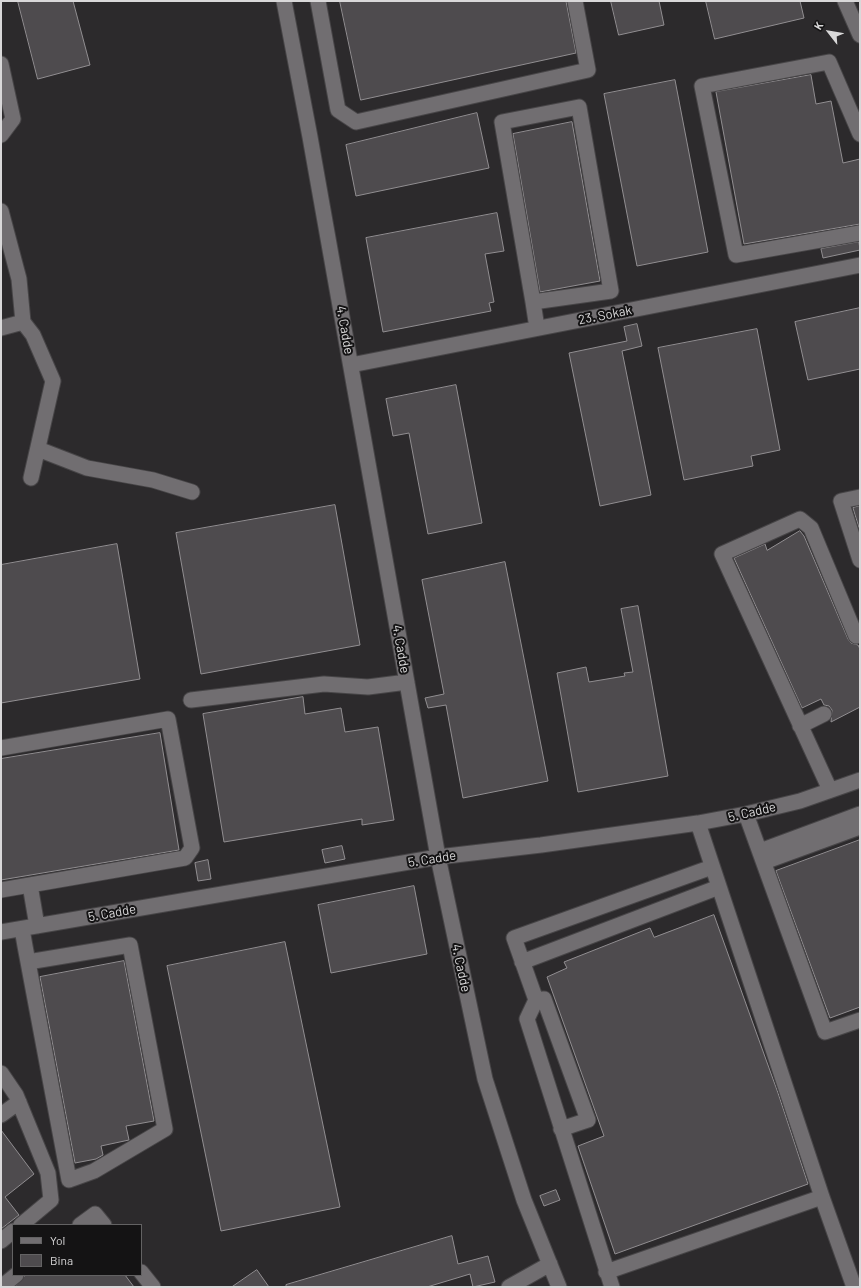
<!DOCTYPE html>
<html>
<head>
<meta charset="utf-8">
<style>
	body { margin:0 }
	#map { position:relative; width:861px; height:1288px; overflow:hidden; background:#2c2a2c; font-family:Barlow,sans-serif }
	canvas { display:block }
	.frame { position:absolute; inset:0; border:2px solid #d9d8d9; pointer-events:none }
	.legend { position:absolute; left:12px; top:1224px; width:130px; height:52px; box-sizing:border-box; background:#141314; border:1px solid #636263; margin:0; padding:5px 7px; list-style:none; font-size:12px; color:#d9d8d9 }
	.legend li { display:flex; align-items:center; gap:8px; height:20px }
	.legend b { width:20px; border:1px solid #636263 }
	.north { position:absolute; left:809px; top:12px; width:40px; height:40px; -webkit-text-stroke:3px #141314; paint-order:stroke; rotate:301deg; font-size:11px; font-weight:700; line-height:16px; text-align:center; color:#d9d8d9 }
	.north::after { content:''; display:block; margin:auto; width:14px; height:18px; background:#d9d8d9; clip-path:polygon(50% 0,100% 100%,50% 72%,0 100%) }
</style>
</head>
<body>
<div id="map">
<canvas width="861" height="1288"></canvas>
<div class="frame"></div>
<ul class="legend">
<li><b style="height:5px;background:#716e71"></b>Yol</li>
<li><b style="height:11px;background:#4e4b4e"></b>Bina</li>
</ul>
<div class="north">K</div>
</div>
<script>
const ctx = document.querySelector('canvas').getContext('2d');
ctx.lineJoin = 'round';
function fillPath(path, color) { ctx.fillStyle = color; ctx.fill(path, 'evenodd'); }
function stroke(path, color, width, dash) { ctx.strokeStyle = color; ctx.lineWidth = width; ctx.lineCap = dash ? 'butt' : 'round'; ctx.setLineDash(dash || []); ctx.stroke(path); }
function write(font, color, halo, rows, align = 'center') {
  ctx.font = font + ' Barlow,sans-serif'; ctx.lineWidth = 4; ctx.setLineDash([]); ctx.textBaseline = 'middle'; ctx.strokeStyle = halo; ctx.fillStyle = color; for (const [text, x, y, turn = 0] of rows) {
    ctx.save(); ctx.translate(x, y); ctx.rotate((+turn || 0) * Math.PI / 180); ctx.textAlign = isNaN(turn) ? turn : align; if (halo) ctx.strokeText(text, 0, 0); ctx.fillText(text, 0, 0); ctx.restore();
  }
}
const building = new Path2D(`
	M18,1H73L90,65L38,79Z
	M340,1H566L576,53L361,100Z
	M611,1H659L664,25L619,35Z
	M706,1H800L804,18L715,39Z
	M811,75L816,104L831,101L843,163L860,159V224L744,244L716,92Z
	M675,80L708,252L637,266L604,94Z
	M477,113L489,168L356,196L346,145Z
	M572,122L600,281L540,292L513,134Z
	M497,213L504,251L485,254L494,302L489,303L491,311L383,332L366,238Z
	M859,242L860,250L823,258L821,249Z
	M860,308V369L808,380L795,322Z
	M637,324L642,346L622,351L651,495L600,506L569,353L627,341L624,327Z
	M757,329L780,450L751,456L753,466L684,480L658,348Z
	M456,385L482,523L428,534L409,433L393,436L386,399Z
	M335,505L360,645L201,674L176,533Z
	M860,506V531L853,508Z
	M800,531L804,536L848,639L851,643L858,645L860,649V707L831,722L832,710L829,706L824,705L821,699L802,708L734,558L765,544L767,550Z
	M117,544L140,679L1,703V565Z
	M505,562L548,781L463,798L446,705L428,708L425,698L444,694L422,580Z
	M638,606L668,776L578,792L557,673L586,667L589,682L625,676L624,673L633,672L621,609Z
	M303,697L305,714L341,708L345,732L378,727L394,820L362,825V819L224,842L203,714Z
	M160,733L179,850L1,880V759Z
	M860,840V1007L830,1018L776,871Z
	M342,846L345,859L325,863L322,850Z
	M208,860L211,879L198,881L195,863Z
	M414,886L427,954L331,973L318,905Z
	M714,915L778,1093L808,1184L615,1254L578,1146L604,1136L547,977L567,968L564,962L650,928L654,937Z
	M285,942L340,1207L221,1231L167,966Z
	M124,961L154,1121L126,1126L129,1140L101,1146L103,1155L96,1159L75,1163L40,977Z
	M1,1130L34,1174L5,1197L19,1215L1,1229Z
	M556,1190L560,1200L544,1206L540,1196Z
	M452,1236L458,1264L488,1256L495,1282L473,1287L470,1274L427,1287H286V1285Z
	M257,1270L269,1287H232Z
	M26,1275H125L134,1287H15Z`);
fillPath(building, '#4e4b4e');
stroke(building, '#918e91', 1);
const minor = new Path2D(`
	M284,1L310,137L438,857L485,1079L524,1200L559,1287
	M318,1L338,110L356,122L588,70L575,1
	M845,1L860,35
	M1,64L13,119L1,135
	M860,134L829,62L702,86L736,255L860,233
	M1,211L19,279L23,322L1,328
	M533,302L502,122L579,107L611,291L533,302L537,328
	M23,322L33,335L53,381L31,478
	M351,365L860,265
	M38,449L87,468L153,480L192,492
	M860,497L841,501L860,560
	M191,700L324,684L368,687L407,682
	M800,726L824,714
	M1,748L168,719L192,848L185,858L1,890
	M830,790L722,554L800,519L811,528L856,636
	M746,814L825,1032L860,1020
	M698,823L822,1197L854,1287
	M760,851L860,814
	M764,862L860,827
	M30,885L37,926
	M22,929L25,946L69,1180L94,1171L165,1129L130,945L28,962
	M1,932L438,857L541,845L698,823L746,814L800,801L860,780
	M522,962L719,887
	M536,1000L544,999L588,1120L561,1129
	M1,1073L16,1095L48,1173L51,1200L21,1225
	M1,1115L19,1102
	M80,1225L95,1214L104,1225
	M1,1241L13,1231
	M141,1272L153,1287
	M606,1272L822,1197
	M1,1287L16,1275
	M509,1287L550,1264
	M612,1287L527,1019L536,1000L514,938L712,867`);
stroke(minor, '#474547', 17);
stroke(minor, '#716e71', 15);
write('13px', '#d9d8d9', '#141314', [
	["23. Sokak",605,315,-11],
	["4. Cadde",345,330,80],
	["4. Cadde",401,649,80],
	["5. Cadde",752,812,-13],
	["5. Cadde",432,859,-9],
	["5. Cadde",112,913,-10],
	["4. Cadde",461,968,78]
]);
</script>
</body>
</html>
